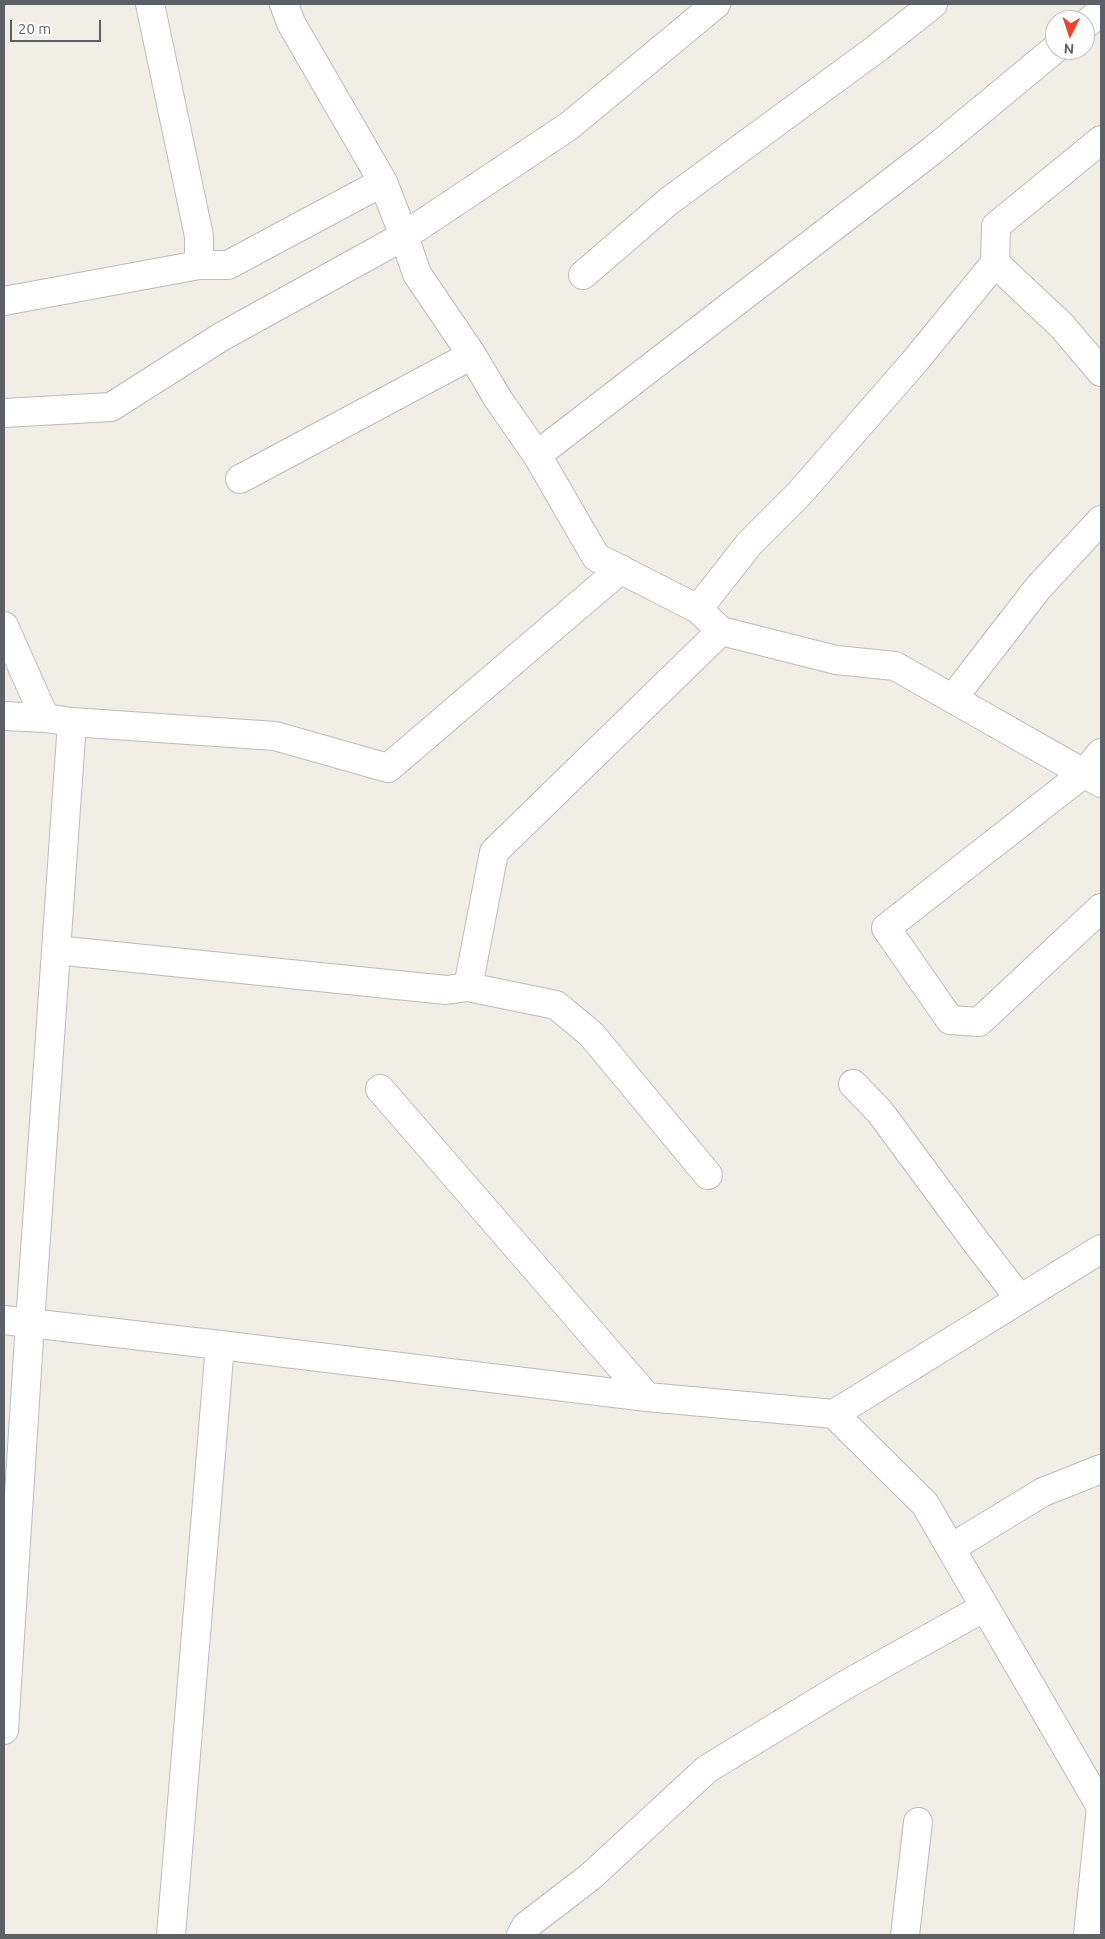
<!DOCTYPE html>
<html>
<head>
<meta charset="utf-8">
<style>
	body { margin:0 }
	#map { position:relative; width:1105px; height:1939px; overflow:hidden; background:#f0eee5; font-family:Ubuntu,sans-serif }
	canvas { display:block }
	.frame { position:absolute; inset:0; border:5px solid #5d6167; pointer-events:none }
	.north { position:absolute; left:1045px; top:10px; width:50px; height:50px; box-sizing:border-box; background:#fff; border:1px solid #bec0c2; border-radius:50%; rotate:184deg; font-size:14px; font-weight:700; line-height:20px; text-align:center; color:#5d6167 }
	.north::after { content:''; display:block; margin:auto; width:18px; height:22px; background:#f24229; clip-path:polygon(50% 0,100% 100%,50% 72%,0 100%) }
	.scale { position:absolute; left:10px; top:20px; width:91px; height:22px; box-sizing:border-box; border:2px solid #5d6167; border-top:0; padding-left:6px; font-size:15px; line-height:18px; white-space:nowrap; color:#5d6167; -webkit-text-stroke:4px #fff; paint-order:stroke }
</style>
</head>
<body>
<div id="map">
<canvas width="1105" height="1939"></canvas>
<div class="frame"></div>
<div class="north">N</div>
<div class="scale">20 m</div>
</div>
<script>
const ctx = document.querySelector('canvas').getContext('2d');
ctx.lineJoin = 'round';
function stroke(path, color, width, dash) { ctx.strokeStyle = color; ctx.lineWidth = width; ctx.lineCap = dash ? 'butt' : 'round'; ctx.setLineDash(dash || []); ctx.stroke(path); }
const street = new Path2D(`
	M150,4L199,236V265
	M284,4L291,23L383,182L404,236L417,274L472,355L498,399L537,455L596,557L698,609L721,631L836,660L895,666L1101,783
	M1085,25L1101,11
	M995,263L1062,326L1101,372
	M583,275L669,201L876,49L933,4
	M4,301L199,265H228L383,182
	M4,413L111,407L221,337L404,236L569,126L716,4
	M537,455L933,150L1055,49
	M240,479L472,355
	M698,609L749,544L799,494L915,361L995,263L996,226L1101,140
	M4,626L45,718L72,722L275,736L388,768L621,569
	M953,698L1038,588L1101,520
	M4,716L45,718
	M1101,753L1084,773L886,928L950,1020L979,1022L1101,908
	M56,950L446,990L468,987L556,1005L591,1034L708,1175
	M468,987L494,852L721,631
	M853,1084L880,1112L976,1242L1020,1299
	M380,1089L647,1397
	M4,1320L220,1345L647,1397L834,1414L1101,1249
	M834,1414L925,1504L1101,1807L1088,1935
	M951,1548L1043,1492L1101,1469
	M4,1730L30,1323L72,722
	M171,1935L220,1345
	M521,1935L526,1926L590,1877L707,1769L847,1684L985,1607
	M905,1935L918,1822`);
stroke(street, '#b8bbc0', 30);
stroke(street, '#fff', 28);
</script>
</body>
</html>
